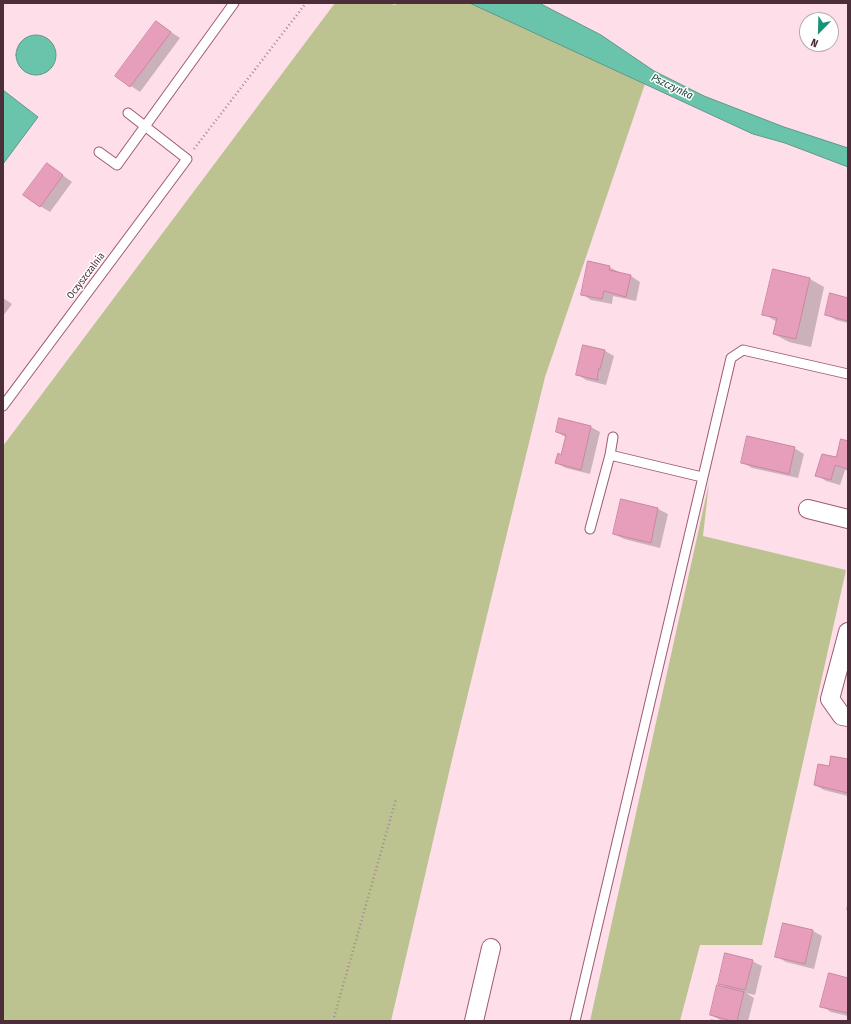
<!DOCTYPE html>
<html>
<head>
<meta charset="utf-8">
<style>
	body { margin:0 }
	#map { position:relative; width:851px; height:1024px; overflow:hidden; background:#fddee9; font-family:"Fira Sans Condensed",sans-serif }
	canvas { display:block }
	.frame { position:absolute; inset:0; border:4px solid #4b2e3a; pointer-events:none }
	.north { position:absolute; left:799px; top:12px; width:40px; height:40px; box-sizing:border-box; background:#fff; border:1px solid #b7abb0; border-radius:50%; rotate:203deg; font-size:11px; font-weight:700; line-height:16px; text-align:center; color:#4b2e3a }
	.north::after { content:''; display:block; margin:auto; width:14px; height:18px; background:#179379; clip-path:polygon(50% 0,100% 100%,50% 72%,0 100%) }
</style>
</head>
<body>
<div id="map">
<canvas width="851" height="1024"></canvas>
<div class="frame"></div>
<div class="north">N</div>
</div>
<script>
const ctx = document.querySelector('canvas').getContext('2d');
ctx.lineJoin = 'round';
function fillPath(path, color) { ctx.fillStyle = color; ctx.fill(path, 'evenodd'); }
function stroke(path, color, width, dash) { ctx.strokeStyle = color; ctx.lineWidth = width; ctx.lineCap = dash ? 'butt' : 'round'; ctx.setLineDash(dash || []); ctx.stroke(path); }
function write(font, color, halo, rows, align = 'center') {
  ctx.font = font + ' "Fira Sans Condensed",sans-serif'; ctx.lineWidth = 3; ctx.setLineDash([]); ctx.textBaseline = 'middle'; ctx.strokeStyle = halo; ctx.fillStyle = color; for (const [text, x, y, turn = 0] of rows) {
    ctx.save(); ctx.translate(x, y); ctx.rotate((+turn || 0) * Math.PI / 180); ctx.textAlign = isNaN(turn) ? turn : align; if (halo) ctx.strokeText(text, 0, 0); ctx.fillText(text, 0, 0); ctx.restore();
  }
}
fillPath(new Path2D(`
	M335,3H389L395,5L398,3H484L647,78L545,377L454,751L391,1021H3V446Z
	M709,483L703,536L846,570L762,945H700L680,1021H590Z`), '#bcc390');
const water = new Path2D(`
	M470,3H539L601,35L654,71L704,96L784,127L848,148V167L785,143L753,134Z
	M16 55a20 20 0 1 1 40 0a20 20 0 1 1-40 0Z
	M3,90L38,117L3,164Z`);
fillPath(water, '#69c4ab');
stroke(water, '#609789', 1);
fillPath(new Path2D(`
	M156,22L180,38L140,92L131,86Z
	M47,164L72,182L50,212L40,206Z
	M609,267L619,272V273L631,276L640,282L636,301L613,296L612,304L591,300L582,294Z
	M810,279L824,287L811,347L789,342L774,334L777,322L764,314Z
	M3,298L12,304L3,316Z
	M848,299V323L836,320L826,314Z
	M605,351L614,356L606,385L586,380L577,374Z
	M591,427L600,432L590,474L566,468L556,463L562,456L567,438L557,432Z
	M848,442V471L845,470L840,485L826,481L817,475L836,459Z
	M794,448L804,454L798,478L752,468L742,462Z
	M621,501L658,509L668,514L660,548L624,539L614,534Z
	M848,760V796L824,790L815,785L830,767Z
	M848,901V911L846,910Z
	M813,931L822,936L814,969L786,962L776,956Z
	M752,961L762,966L755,995L746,993L754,998L748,1021H722L711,1015L726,987L719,983Z
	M848,979V1016L831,1012L822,1006Z
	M711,1019L719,1021H710Z`), '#0003');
const building = new Path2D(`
	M156,21L171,32L130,87L115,76Z
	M47,163L63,175L40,207L23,195Z
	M588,261L610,266L609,270L631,275L626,297L604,291L602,299L581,295Z
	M773,269L810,278L796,339L773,334L777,318L762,315Z
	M830,293L848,298V321L825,315Z
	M583,345L605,350L600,369L599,368L597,378L598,379V380L576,375Z
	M559,418L591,426L581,470L555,463L558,453L561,455L566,435L556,432Z
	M747,436L795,447L789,474L741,463Z
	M841,439L848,441V469L835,465L831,480L815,476L822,454L836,457Z
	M621,499L658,508L651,543L613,534Z
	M831,756L848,759V793L814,785L818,764L829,766Z
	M783,923L813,930L805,964L775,957Z
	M725,953L753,960L745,990L718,984Z
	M829,973L848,978V1013L820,1007Z
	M717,985L744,992L737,1021H732L710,1015Z`);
fillPath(building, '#e79ebb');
stroke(building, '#cc85a1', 1);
const service = new Path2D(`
	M99,152L117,165L234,3
	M3,406L187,159L128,113
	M610,455L613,437
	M590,529L610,455L702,477
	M575,1021L731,358L743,350L848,374`);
const minor = new Path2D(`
	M808,509L848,519
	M848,632L830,699L842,716L848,717
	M474,1021L491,948`);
stroke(service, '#9d5a76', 11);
stroke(minor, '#9d5a76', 20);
stroke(new Path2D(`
	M194,149L306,3
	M333,1021L396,799`), '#a48692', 2.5, [1, 3]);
stroke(service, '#fff', 9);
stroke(minor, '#fff', 18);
write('10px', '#4b2e3a', '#fff', [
	["Oczyszczalnia",86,276,-53]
]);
write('italic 11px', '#1f483d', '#fff', [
	["Pszczynka",672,87,26]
]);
</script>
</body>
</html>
